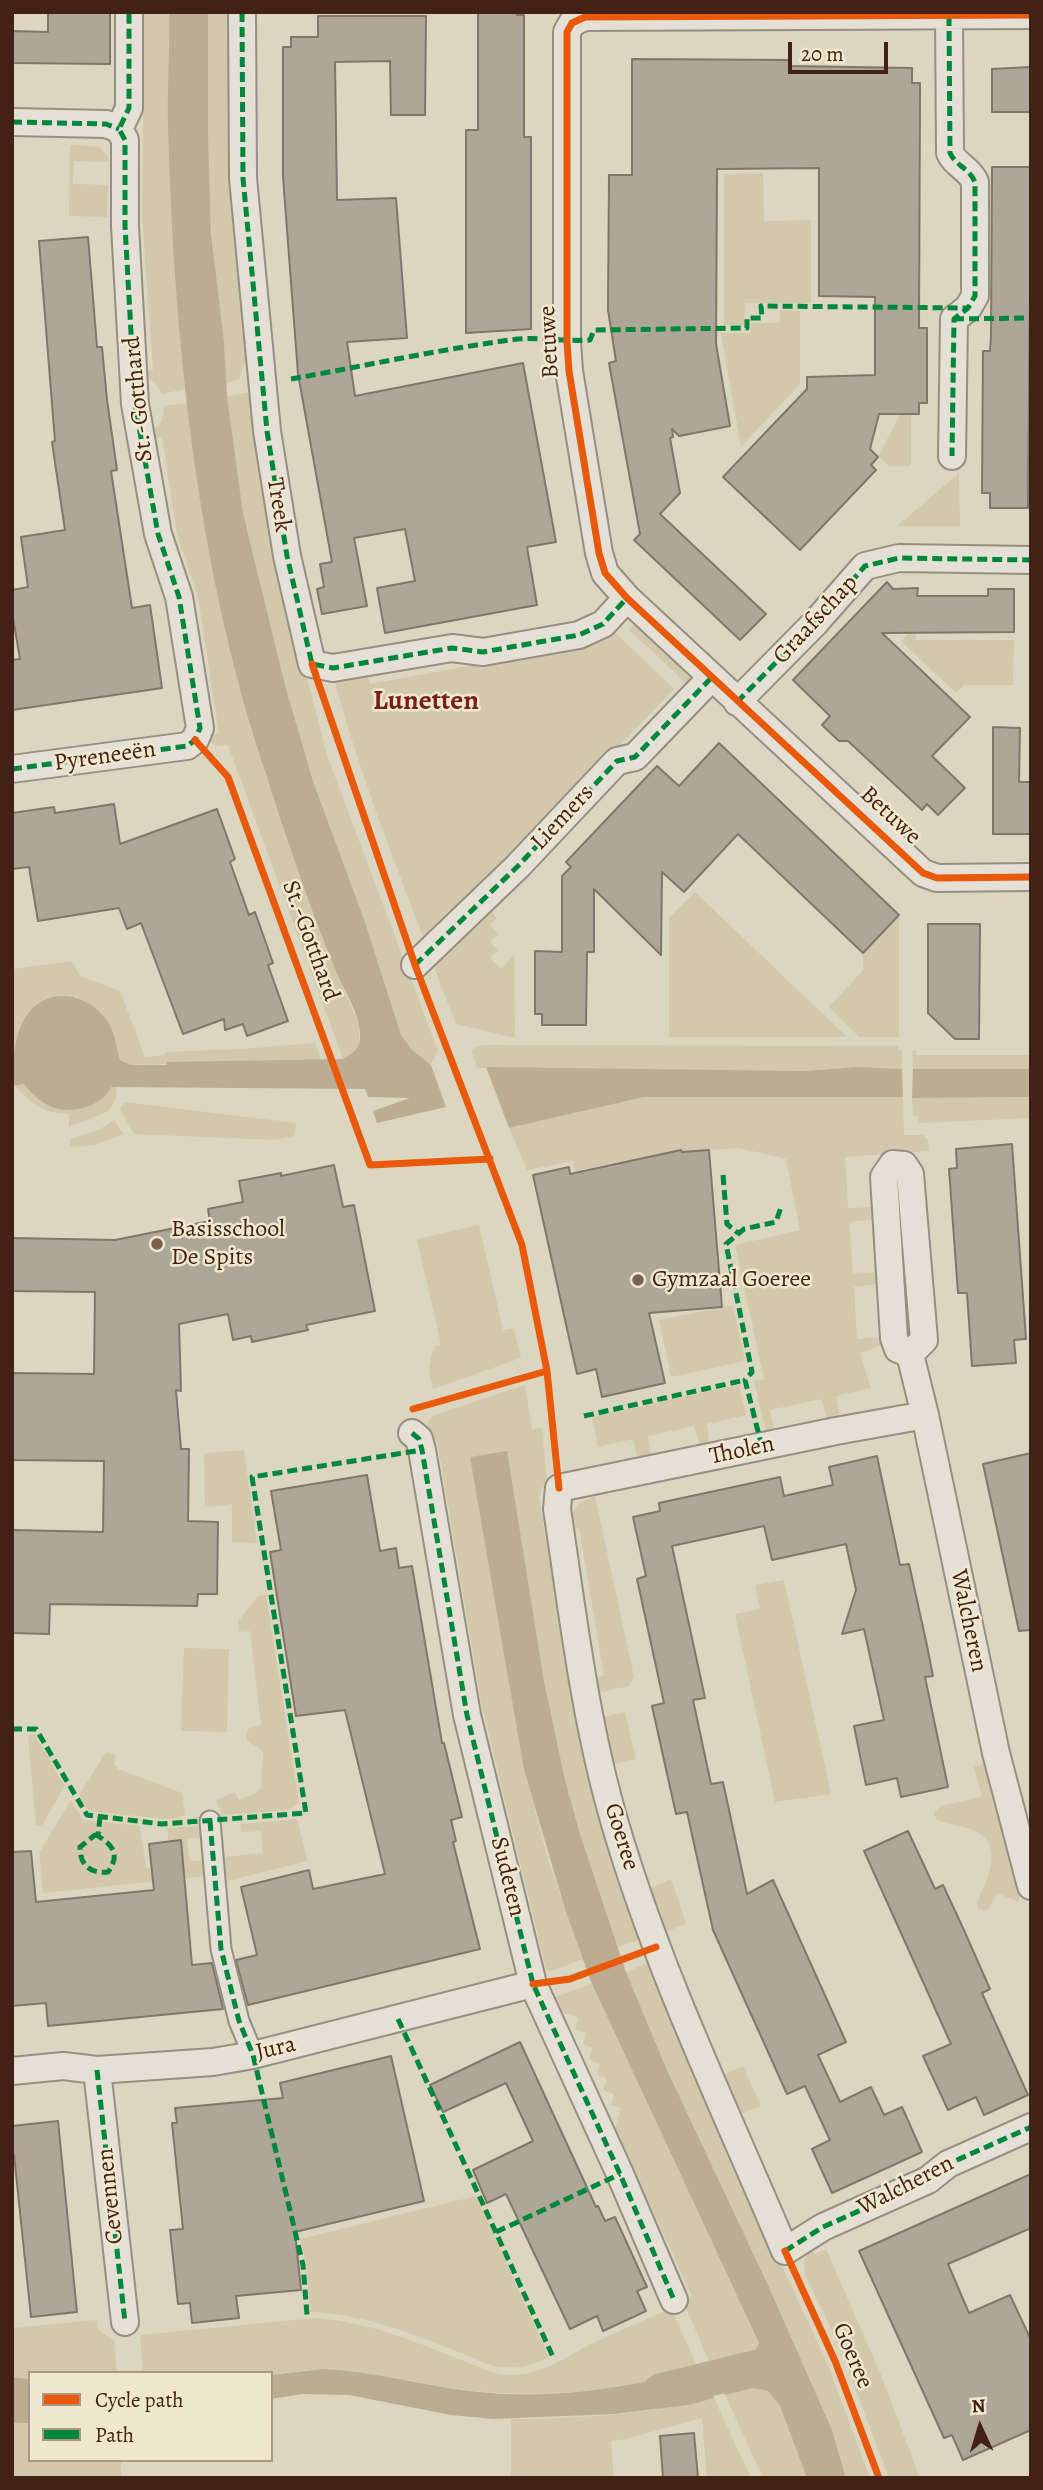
<!DOCTYPE html>
<html>
<head>
<meta charset="utf-8">
<style>
	body { margin:0 }
	#map { position:relative; width:1043px; height:2490px; overflow:hidden; background:#dcd6c0; font-family:Alegreya,serif }
	canvas { display:block }
	.frame { position:absolute; inset:0; border:14px solid #432114; pointer-events:none }
	.legend { position:absolute; left:28px; top:2371px; width:245px; height:91px; box-sizing:border-box; background:#efe8cf; border:2px solid #aa9884; margin:0; padding:9px 12px; list-style:none; font-size:21px; color:#432114 }
	.legend li { display:flex; align-items:center; gap:14px; height:35px }
	.legend b { width:35px; border:2px solid #aa9884 }
	.north { position:absolute; left:945px; top:2392px; width:70px; height:70px; -webkit-text-stroke:5px #efe8cf; paint-order:stroke; rotate:356deg; font-size:19px; font-weight:700; line-height:28px; text-align:center; color:#432114 }
	.north::after { content:''; display:block; margin:auto; width:24px; height:32px; background:#432114; clip-path:polygon(50% 0,100% 100%,50% 72%,0 100%) }
	.scale { position:absolute; left:788px; top:42px; width:100px; height:32px; box-sizing:border-box; border:4px solid #432114; border-top:0; padding-left:9px; font-size:21px; line-height:24px; white-space:nowrap; color:#432114; -webkit-text-stroke:5px #efe8cf; paint-order:stroke }
</style>
</head>
<body>
<div id="map">
<canvas width="1043" height="2490"></canvas>
<div class="frame"></div>
<ul class="legend">
<li><b style="height:9px;background:#e8590c"></b>Cycle path</li>
<li><b style="height:9px;background:#00873e"></b>Path</li>
</ul>
<div class="north">N</div>
<div class="scale">20 m</div>
</div>
<script>
const ctx = document.querySelector('canvas').getContext('2d');
ctx.lineJoin = 'round';
function fillPath(path, color) { ctx.fillStyle = color; ctx.fill(path, 'evenodd'); }
function stroke(path, color, width, dash) { ctx.strokeStyle = color; ctx.lineWidth = width; ctx.lineCap = dash ? 'butt' : 'round'; ctx.setLineDash(dash || []); ctx.stroke(path); }
function write(font, color, halo, rows, align = 'center') {
  ctx.font = font + ' Alegreya,serif'; ctx.lineWidth = 5; ctx.setLineDash([]); ctx.textBaseline = 'middle'; ctx.strokeStyle = halo; ctx.fillStyle = color; for (const [text, x, y, turn = 0] of rows) {
    ctx.save(); ctx.translate(x, y); ctx.rotate((+turn || 0) * Math.PI / 180); ctx.textAlign = isNaN(turn) ? turn : align; if (halo) ctx.strokeText(text, 0, 0); ctx.fillText(text, 0, 0); ctx.restore();
  }
}
fillPath(new Path2D(`
	M144,12H169C168,138 174,264 185,389L162,394L156,384L145,377L144,371L153,370L142,216Z
	M208,12H235L247,357L239,379L225,384C223,333 216,284 212,233C206,160 208,86 208,12Z
	M70,145L100,147L108,157V162L74,161L73,184L108,185L107,217L69,216Z
	M763,173L764,221L811,220V303H745L744,325H724V174Z
	M780,310L800,311V384L741,447L721,333H750L751,323H780Z
	M252,392L290,611L327,755L438,1051L431,1065L412,1050L401,1035L365,922L313,781L285,685L243,513L227,396Z
	M187,403L215,580L253,738L294,860L336,971L359,1025V1047L356,1052L343,1059L228,745L216,746L211,742L209,736L219,734L198,597L177,535L162,437L152,438L151,433L162,421L164,406Z
	M911,414V466H889L878,456L900,415Z
	M959,473L960,526H897Z
	M636,622L693,676L686,683L629,630Z
	M916,626V640H1014L1013,685H964L956,693L901,641Z
	M615,632L674,689L435,939L425,942C392,855 358,769 334,679L367,673L370,684L605,641Z
	M695,892L847,1037H669V918Z
	M489,909L497,918L490,925L498,934L490,942L498,950L490,958L501,969L514,955L515,1038L456,1024L435,970L439,961Z
	M899,915V1037H859L829,1007L863,970V953Z
	M72,961L80,976L120,991L145,1057L165,1055V1052L241,1049L315,1043L321,1060L126,1065C117,1058 119,1054 117,1045C113,1024 95,1003 75,996L21,1025L12,1058V971L14,969Z
	M483,1045L898,1046L899,1050H902V1069L858,1067L804,1071L477,1068L471,1050Z
	M916,1050L917,1055H1031V1069H913L912,1051Z
	M24,1084C42,1108 73,1118 99,1099C105,1095 108,1093 110,1087H117L116,1099L109,1111L69,1127V1114C46,1114 30,1104 15,1086Z
	M644,1097H903L904,1135H923L928,1140L929,1151L845,1157L848,1208L874,1207L875,1219L849,1222L853,1274L878,1272L879,1284L854,1287L857,1339L883,1337L885,1344L860,1353L871,1388L836,1396L840,1417L828,1420L821,1399L770,1410L774,1430L766,1433L754,1381L764,1379L735,1245L800,1230L786,1159L739,1148L682,1152L681,1150L575,1171L573,1161L527,1170L509,1128Z
	M1031,1097V1118L919,1123L917,1116H913L912,1098Z
	M125,1102L296,1123L294,1136L275,1140L134,1134L120,1109Z
	M114,1120L123,1134L95,1145L70,1147V1139L100,1129Z
	M479,1225L503,1330L514,1328L521,1358L433,1389L429,1370L433,1347L441,1345L417,1239Z
	M733,1305L745,1361L671,1377L659,1320Z
	M525,1385L532,1429L542,1428L547,1481L541,1490L539,1498L578,1725L642,1939L618,1947L581,1837L565,1780L544,1681L535,1624L471,1457L524,1770L548,1859L583,1959L549,1972L546,1969L481,1702L437,1440L429,1441L427,1426L431,1417L435,1415Z
	M739,1385L746,1415L707,1424L710,1445L700,1447L694,1426L648,1436L651,1457L638,1460L633,1439L598,1447L592,1417Z
	M244,1450L257,1543L232,1542V1504L210,1507L205,1504L204,1453Z
	M595,1496L634,1677L629,1686L597,1693L595,1678L604,1675L579,1528L571,1529L570,1517L578,1504Z
	M784,1580L831,1794L775,1802L735,1614L760,1609L755,1585Z
	M266,1595L299,1803L288,1810L222,1815L216,1800L235,1792L239,1800L256,1793L261,1788L263,1753C260,1745 250,1747 246,1737L248,1729L261,1725L250,1631L239,1632L238,1621L258,1596Z
	M184,1648L229,1649L227,1732L181,1731Z
	M625,1712L636,1759L614,1764L603,1717Z
	M28,1735H35L65,1786L42,1825L36,1826Z
	M106,1752L116,1755L114,1764L118,1769L182,1793L185,1815L177,1818L166,1819L89,1811L79,1795Z
	M984,1764L1020,1897L1018,1902L997,1893L990,1908L984,1911L978,1908L977,1903C986,1880 1007,1845 973,1830C961,1825 948,1825 936,1819L934,1813L940,1806L982,1797L974,1767Z
	M71,1800L83,1820L140,1826L146,1868L171,1865L167,1828L201,1826L202,1837L187,1839L190,1861L205,1860L206,1876L43,1893L39,1853Z
	M297,1819L308,1861L227,1881L224,1857L263,1853L261,1831L241,1832L240,1824Z
	M671,1879L686,1924L665,1932L650,1888Z
	M648,1963L771,2242L828,2365L870,2478H846L832,2430L768,2285L667,2070L626,1972Z
	M592,1984L759,2343L752,2357L712,2368L683,2301L692,2296L615,2128L621,2108L611,2105L614,2094L603,2090L607,2078L596,2075L600,2063L589,2060L593,2048L583,2044L586,2033L575,2030L579,2018L554,2010L553,1998Z
	M743,2066L761,2106L740,2114L723,2077L725,2074Z
	M476,2196L549,2357C536,2364 517,2369 502,2367C486,2366 467,2355 451,2349C404,2331 361,2314 310,2312L306,2262L300,2239Z
	M811,2247L814,2254L826,2249L881,2375L920,2478H889L840,2348L805,2274L804,2261Z
	M671,2308L699,2371C632,2386 567,2398 499,2393C440,2390 383,2373 324,2370C307,2369 288,2373 271,2375V2373H143L140,2335L315,2318C378,2322 436,2351 494,2373C534,2381 558,2361 591,2344C617,2332 644,2320 671,2308Z
	M97,2320L98,2330L114,2340L117,2373H30V2379L12,2377V2328Z
	M754,2388L768,2391L780,2405L807,2478H763L725,2395Z
	M714,2398L751,2478H707L702,2418L626,2439L611,2441L614,2478H511V2419C579,2419 649,2414 714,2398Z
	M12,2423H30V2460H121V2478H12Z`), '#d3c8ab');
fillPath(new Path2D(`
	M169,12H208V136L211,232L224,343L227,396L243,513L285,685L313,781L365,922L401,1035L412,1050L431,1065L446,1107L377,1123L373,1111L410,1098L368,1097L365,1089L111,1087C103,1106 74,1114 54,1108C41,1103 32,1094 24,1084L12,1086C12,1066 14,1035 25,1018C46,984 91,992 109,1024C116,1035 116,1047 120,1060L130,1065H167V1062L343,1059C354,1053 361,1048 360,1035C360,1012 343,990 335,969C309,905 287,840 266,775C197,568 174,344 168,126C167,88 170,50 169,12Z
	M486,1067L804,1071L858,1067L902,1069L903,1097H644L509,1128Z
	M913,1069H1031V1097L912,1098Z
	M507,1451L544,1681L565,1780L581,1837L626,1972L667,2070L768,2285L832,2430L846,2478H807L780,2406L768,2391L754,2388L725,2395L712,2368L752,2357L759,2343L592,1984L566,1912L524,1770L470,1457Z
	M322,2369C372,2371 420,2385 470,2391C551,2401 621,2388 699,2371L714,2398L688,2405L615,2414L493,2419L451,2415L349,2395L302,2394L271,2399V2375Z
	M12,2377L30,2379V2423H12Z`), '#bcad92');
stroke(new Path2D(`
	M660,2391L762,2366`), '#bcad92', 35);
const building = new Path2D(`
	M48,12H110V64L12,63V31L48,32Z
	M478,12H517V15H524V137H531V329L466,333V130H478Z
	M318,16H426L425,115H391L390,61L335,62L337,200L396,198L407,338L347,342L355,396L523,363L556,542L527,547L537,605L385,633L377,588L415,581L405,529L354,538L367,606L322,614L317,589L324,587L320,564L332,562L298,374L283,177V47H291V37H318Z
	M632,59L791,60V66L912,68V83H920L919,328H927V403H919V414H879L870,449L878,457L871,465L876,470L800,550L723,477L807,389V377L875,375V297L819,296V168L717,169L716,344L730,426L679,436L672,429L673,437L670,438L680,493L660,514L766,614L740,640L634,540L640,534L609,363L616,361L608,310L609,175H632Z
	M1031,67V112H992V69Z
	M992,167H1031L1028,508H990V493H982L983,351H990L991,336Z
	M88,237L97,347H102L107,400L117,470L111,471L132,608L150,605L162,688L12,710V660L20,659L12,612V590L28,587L21,537L65,530L52,442L55,441L39,241Z
	M887,582L893,589L918,588L917,596H988V589H1014V632L882,633L970,717L932,756L965,788L938,815L927,804L922,810L848,741H839L822,725L830,716L793,680Z
	M993,727L1020,728L1019,782H1031V834H993Z
	M719,743L899,915L863,953L738,834L684,892L662,872L661,955L594,889V952H587L586,1025H542V1014H535V951L562,952V876L571,867L566,862L657,766L679,786Z
	M114,804L120,844L217,809L235,859L230,862L249,915L255,912L273,963L268,965L288,1021L247,1036L243,1024L225,1030L224,1019L183,1034L141,923L127,929L119,908L38,921L29,867L12,869V813L54,807L55,813Z
	M928,924H980L979,1039H955L928,1013Z
	M1012,1144L1026,1339L1014,1340L1016,1363L972,1366L967,1293H958L949,1169L957,1168L956,1149Z
	M681,1150L682,1152L709,1150L722,1307L649,1313L665,1383L602,1397L596,1369L577,1374L533,1175L569,1167L570,1174Z
	M334,1165L343,1207L354,1205L375,1311L306,1325L308,1330L252,1342L251,1336L233,1340L228,1314L179,1324L181,1391L176,1390L181,1449H189L188,1521L218,1522L217,1594H198L197,1606L50,1604L49,1634L12,1633V1530L103,1532L104,1461L12,1460V1373L94,1374L95,1292L12,1291V1238L115,1240L210,1221L208,1209L243,1202L239,1181L281,1173V1176Z
	M1031,1453V1630L1019,1631L983,1464Z
	M877,1456L900,1565L909,1564L926,1641L933,1676L925,1677L948,1787L901,1797L897,1778L866,1785L854,1726L884,1720L864,1629L842,1634L856,1590L846,1544L772,1560L764,1526L672,1546L705,1698L693,1700L711,1784L723,1782L747,1894L773,1880L846,2042L818,2055L840,2102L871,2087L884,2115L902,2107L922,2152L832,2193L812,2149L830,2140L805,2086L787,2094L713,1930L687,1812L676,1814L652,1706L664,1703L637,1579L646,1576L633,1517L660,1511L659,1503L780,1477L784,1496L833,1485L829,1467Z
	M367,1475L380,1551L396,1548L399,1568L412,1566L442,1743H444L462,1817L451,1820L456,1841L453,1842L480,1949L248,2005L236,1960L257,1955L241,1887L309,1870L313,1889L385,1874L345,1710L296,1716L270,1552L281,1550L271,1491Z
	M908,1831L935,1889L943,1885L963,1928L990,1989L982,1993L1028,2095L984,2115L976,2097L948,2110L923,2056L951,2044L864,1851Z
	M181,1840L192,1965L212,1963L223,2009L48,2026L46,2003L12,2006V1852L31,1851L36,1902L154,1890L149,1844Z
	M520,2042L596,2207L598,2206L605,2221L615,2217L647,2287L637,2291L646,2311L603,2331L597,2316L570,2329L506,2194L487,2203L473,2170L533,2141L506,2083L443,2112L430,2085Z
	M391,2056L424,2201L295,2232L301,2290L236,2296L239,2318L192,2323L190,2303L178,2304L170,2230L183,2229L172,2123H177L175,2108L283,2098L280,2083Z
	M58,2121L77,2312L31,2317L14,2155L12,2156V2126Z
	M1031,2174V2228L948,2264L969,2313L1010,2295L1031,2340V2430L963,2460L952,2435L944,2438L859,2251Z
	M694,2433L698,2478H663L660,2436Z`);
fillPath(building, '#aea798');
stroke(building, '#80766a', 2);
const pedestrian = new Path2D(`
	M210,1821L221,1949L239,2021L253,2055`);
const minor = new Path2D(`
	M242,12L243,178L267,431L287,556L312,664L333,668L452,648L483,652L579,635L603,624L627,598
	M1031,15L585,17L572,23L567,32V342L569,371L599,553L605,573L627,598L923,873L937,878L1031,877
	M949,16L950,153C956,166 969,168 975,182V296L968,308L954,319L952,456
	M12,122L106,124L119,129
	M737,702L815,623L865,566L899,558L1031,560
	M12,769L187,746L195,740L200,728L179,597L158,534L135,404L125,226V140L119,129L129,108V12
	M415,965L518,866L617,761L635,757L712,677
	M910,1354L924,1340L910,1174L904,1165L893,1164L884,1177L894,1338L898,1349L910,1354L925,1415L996,1753L1031,1886
	M925,1415L836,1431L559,1488L557,1509C573,1615 585,1723 616,1827C659,1973 726,2111 785,2251L823,2227L928,2180L948,2164L1031,2127
	M412,1433L419,1439L422,1450L467,1715L533,1984L620,2174L674,2300
	M97,2070L125,2322
	M12,2071L63,2066L97,2070L213,2062L253,2055L533,1984`);
stroke(pedestrian, '#968e80', 23);
stroke(minor, '#968e80', 30);
stroke(pedestrian, '#e4e0d5', 19);
stroke(minor, '#e4e0d5', 26);
stroke(new Path2D(`
	M242,12L243,178L267,431L287,556L312,664L333,668L452,648L483,652L579,635L603,624L627,598
	M949,16L950,153C956,166 969,168 975,182V296L968,308L954,319L952,456
	M12,122L106,124L119,129
	M954,319L1031,318
	M291,379C364,366 437,350 510,340C537,336 563,342 590,340L594,330L747,328V318H762L761,306L968,308
	M737,702L815,623L865,566L899,558L1031,560
	M12,769L187,746L195,740L200,728L179,597L158,534L135,404L125,226V140L119,129L129,108V12
	M415,965L518,866L617,761L635,757L712,677
	M723,1175L727,1224L738,1233
	M584,1416L745,1380
	M412,1433L419,1439L422,1450L467,1715L533,1984L620,2174L674,2300
	M762,1447L745,1380L752,1372L726,1244L744,1229L776,1222L781,1207
	M12,1729H36L87,1815L162,1824L306,1813L252,1477L422,1450
	M210,1821L221,1949L239,2021L253,2055L303,2265L307,2315
	M98,1836L95,1835L80,1847C80,1865 90,1874 108,1872C120,1855 114,1846 98,1836L100,1817
	M398,2019L554,2359
	M97,2070L125,2322
	M496,2232L620,2174
	M785,2251L823,2227L928,2180L948,2164L1031,2127`), '#00873e', 5, [10, 5]);
stroke(new Path2D(`
	M1031,15L585,17L572,23L567,32V342L569,371L599,553L605,573L627,598L923,873L937,878L1031,877
	M312,664L415,965L522,1245L547,1371L559,1488
	M195,740L228,777L370,1165L490,1159
	M413,1409L547,1371
	M533,1984L570,1979L656,1947
	M785,2251L835,2361L879,2478`), '#e8590c', 7);
for (const [x, y, r, color] of [
	[157,1244,7,"#796050"],
	[638,1280,7,"#796050"]
]) { const dot = new Path2D(); dot.arc(x, y, r, 0, 2 * Math.PI); ctx.fillStyle = color; ctx.fill(dot); stroke(dot, '#efe8cf', 2.5); }
write('24px', '#432114', '#efe8cf', [
	["Betuwe",550,342,-93],
	["St.-Gotthard",139,399,-96],
	["Treek",278,505,81],
	["Graafschap",816,620,-47],
	["Pyreneeën",105,757,-8],
	["Betuwe",890,816,43],
	["Liemers",563,818,-47],
	["St.-Gotthard",310,941,70],
	["Tholen",742,1451,-12],
	["Walcheren",968,1621,78],
	["Goeree",621,1837,73],
	["Sudeten",507,1877,76],
	["Jura",276,2049,-13],
	["Walcheren",906,2186,-27],
	["Cevennen",111,2196,-96],
	["Goeree",852,2356,67]
]);
write('24px', '#432114', '#efe8cf', [
	["Basisschool",171,1230],
	["De Spits",171,1258],
	["Gymzaal Goeree",652,1280]
], 'left');
write('bold 28px', '#7a1f14', '#efe8cf', [
	["Lunetten",426,702]
]);
</script>
</body>
</html>
